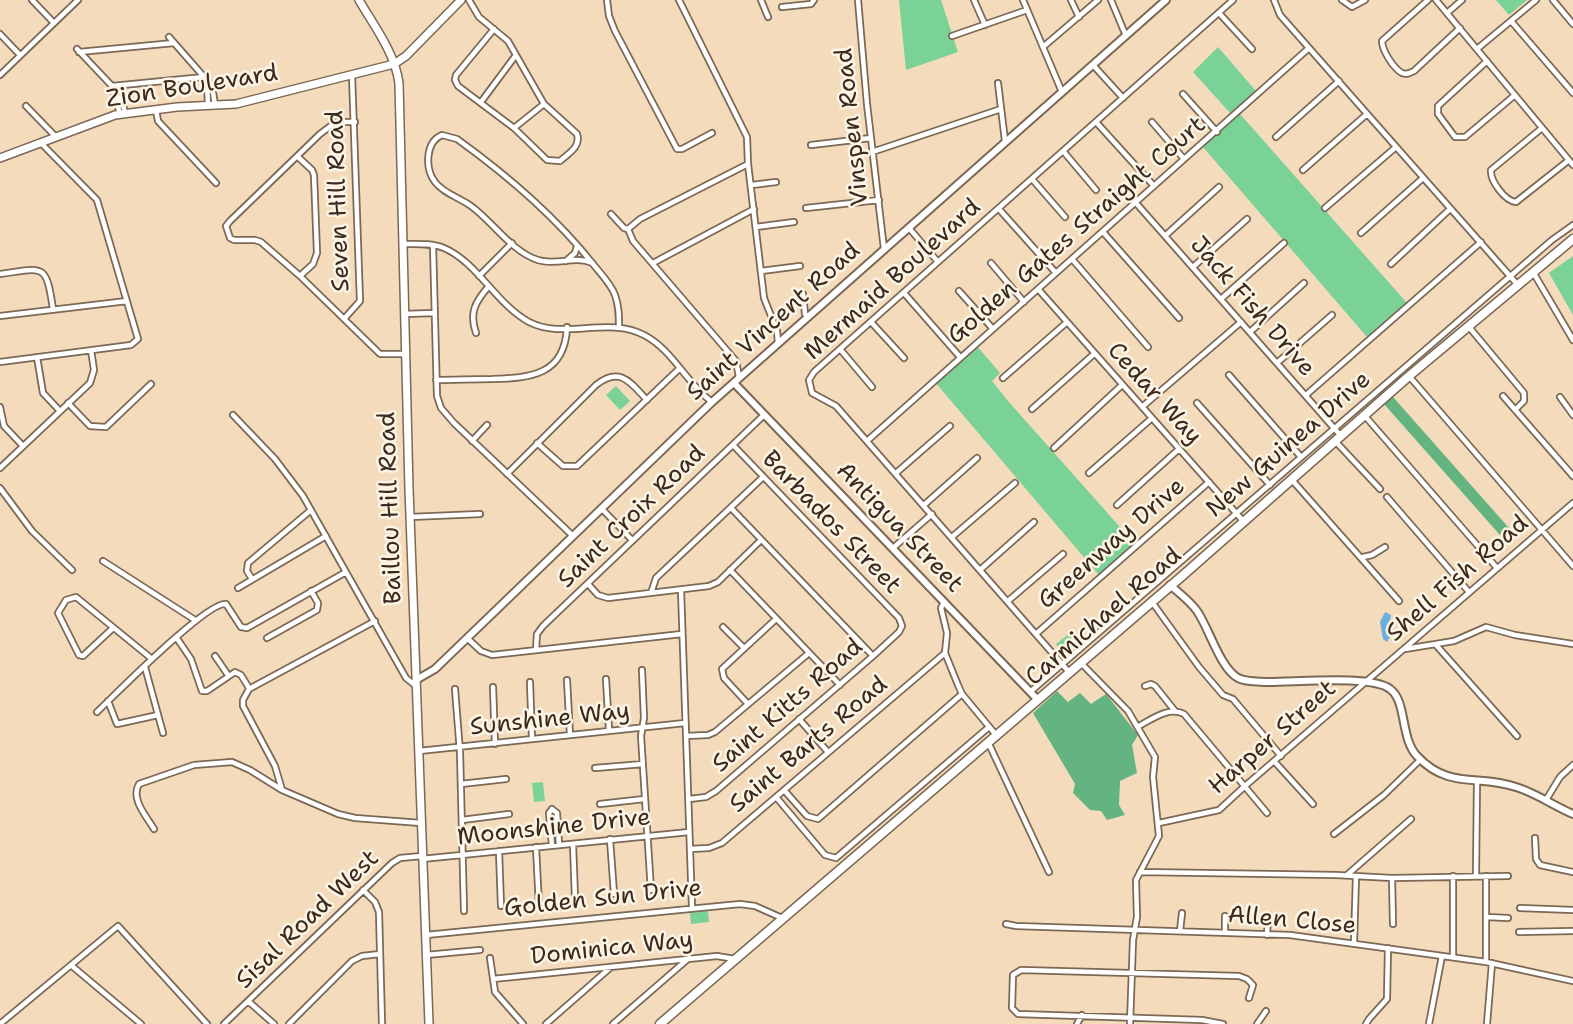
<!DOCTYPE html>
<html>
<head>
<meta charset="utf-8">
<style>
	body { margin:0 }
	canvas { display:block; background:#f3dbbc }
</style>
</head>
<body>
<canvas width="1573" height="1024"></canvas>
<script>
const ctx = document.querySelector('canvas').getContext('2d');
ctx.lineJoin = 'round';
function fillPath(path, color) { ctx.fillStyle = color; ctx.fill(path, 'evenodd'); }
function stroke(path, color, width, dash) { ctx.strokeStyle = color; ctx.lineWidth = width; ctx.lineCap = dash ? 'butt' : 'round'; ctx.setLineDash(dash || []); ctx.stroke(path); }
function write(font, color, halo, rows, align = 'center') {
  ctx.font = font + ' "Shantell Sans",sans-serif'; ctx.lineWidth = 5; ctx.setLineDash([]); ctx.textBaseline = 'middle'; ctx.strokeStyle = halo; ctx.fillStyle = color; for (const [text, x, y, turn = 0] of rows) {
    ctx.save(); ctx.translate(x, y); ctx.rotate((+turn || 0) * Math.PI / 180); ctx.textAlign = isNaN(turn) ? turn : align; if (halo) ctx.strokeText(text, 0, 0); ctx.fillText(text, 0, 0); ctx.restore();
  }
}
fillPath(new Path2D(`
	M899,0H941L958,52L906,70Z
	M1496,0H1527L1509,15Z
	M1218,47L1256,91L1231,114L1193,72Z
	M1240,114L1407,303L1367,337L1203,147Z
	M1573,256V315L1549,273Z
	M977,346L1000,373L992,381L1008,401L1135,544L1099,575L935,382Z
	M616,386L630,401L620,410L606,395Z
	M1073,631L1081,641L1064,654L1056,644Z
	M543,782L545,801L534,802L532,783Z
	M708,911L709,922L691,924L690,913Z`), '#7ad297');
fillPath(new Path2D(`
	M1393,397L1509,528L1500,535L1384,404Z
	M1057,691L1068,702L1080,693L1091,704L1106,694L1138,735L1132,745L1137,773L1120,781L1119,805L1125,815L1107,820L1101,811L1090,810L1073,793L1075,784L1033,713Z`), '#63b480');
fillPath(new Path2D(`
	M1385,612L1391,615L1390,623L1394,630L1387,642L1383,639L1380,622Z`), '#6aaddf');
const minor = new Path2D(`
	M32,0L54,23
	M469,0L479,17L508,41L544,104L577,134C581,147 569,153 560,161L547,160L514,128L458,86L455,80L456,75L494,29
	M607,0L609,16L615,31L677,149H682L712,133
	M679,0L747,137L748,164L764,298L777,331L778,343
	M761,0L768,17
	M858,0L867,104L884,249
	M974,0L985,25
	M1023,0L1062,92
	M1071,0L1079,17
	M1111,0L1126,36
	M1274,0L1280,15L1517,284
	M1342,0L1352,7L1365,0
	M1428,0L1382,41C1382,50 1393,68 1402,73C1407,75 1410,73 1414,71L1460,28
	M1436,0L1573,165
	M1553,0L1573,24
	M782,7L811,4L814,0
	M1219,13L1252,49
	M1447,13L1462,0
	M1511,21L1573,93
	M0,34L20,55
	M952,36L1027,10
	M169,37L212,86L215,105
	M1043,47L1098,0
	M77,49L112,86L120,114
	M1477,49L1536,0
	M79,52L174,43
	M1487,61L1438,106V114L1455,137H1465L1515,95
	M1093,65L1123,98
	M0,75L78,0
	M207,81L208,106
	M998,83L1005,141
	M112,86L204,77
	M114,93L122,101L125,113
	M1183,94L1217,132
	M481,102L516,55
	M26,106L56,137
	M156,110L158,121L216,183
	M355,122H336L320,134L230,221L226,226L230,238L234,240H255L261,242L300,276L380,354H405
	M1096,122L1154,186
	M1152,122L1184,159
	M514,128L544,104
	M1542,128L1491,170C1490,181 1505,201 1516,202L1569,160
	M1276,137L1339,81
	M811,145L871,138
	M1063,151L1096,190
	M872,152L1001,109
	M298,157L312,170L314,175L317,253L313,264L300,276
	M1303,170L1367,114
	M1032,179L1065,217
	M752,185L776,182
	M1136,203L1341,436
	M806,208L879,200
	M1325,208L1396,147
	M999,209L1056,273
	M611,214L624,228L628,229L633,241L736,361L739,377
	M756,227L794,222
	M909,228L938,262
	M628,229L640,219L748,164
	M1103,232L1179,318
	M1361,233L1423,178
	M1166,235L1219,187
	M402,244C416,244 432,243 444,248C477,262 497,305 529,322C564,340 608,316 644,335C673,350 686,383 712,402
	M433,245L437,396L441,408L454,423L573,536
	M1072,259L1148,347
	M566,261L575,253L577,246
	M592,263C575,255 556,266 538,260C512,252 493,222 471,206C460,198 443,193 435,182C425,169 425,142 442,135L457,139C507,175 555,216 593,264C601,274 611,284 615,295C619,306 619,316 619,327
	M653,263L754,209
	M991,263L1024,302
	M1391,264L1450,209
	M1193,267L1247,219
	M761,271L800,266
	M1533,272L1573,340
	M0,274C44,268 46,262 53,309
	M479,276L512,243
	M1038,289L1244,522
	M959,291L993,329
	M904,293L960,357
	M803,294L805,314L808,317
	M1221,299L1284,243
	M404,314L434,313
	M0,316L127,301
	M344,319L360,301L352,75
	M871,322L904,358
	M1469,327L1524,393V401L1515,410
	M1250,332L1304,283
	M476,333C469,313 475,302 489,286
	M840,349L872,387
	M37,357L43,393L60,411
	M0,362L131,345L138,339L97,200L41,143
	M1277,363L1332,315
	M1229,375L1301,457
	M1409,376L1573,566
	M1003,378L1066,323
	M436,380C454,380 473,379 492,379C531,378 565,375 567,327
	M1306,395L1481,242
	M1503,396L1573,476
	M1560,397L1573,415
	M68,403L90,426L106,427L151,384
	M1197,403L1270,485
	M0,407L4,426L23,446
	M1142,407L1241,322
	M1032,409L1094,354
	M233,415L275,459L303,496L406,678L416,686
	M1365,416L1497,568
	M472,441L487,425
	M867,441L1309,48
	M1336,442L1380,489
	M537,443L563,466H577L680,368
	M1054,448L1122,385
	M0,468L90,383L94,370L91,350
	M896,473L950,426
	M1089,473L1152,418
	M507,474L596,385C620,366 630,382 647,400
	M1292,480L1399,601
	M0,488L32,531L72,570
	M1387,497L1469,592
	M924,505L977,458
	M1117,505L1179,449
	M731,508L873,656
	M602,509L632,540
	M410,517L480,514
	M952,537L1015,483
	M893,548L932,514
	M1363,557L1372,555L1385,547
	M103,561L195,620
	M730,570L840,685
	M980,570L1034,522
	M252,579L247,571L248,563L311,510
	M588,584L598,595L608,598L709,586L718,582L761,540
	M238,588L326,536
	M681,590L692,907
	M651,593L656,578L762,478
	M1008,601L1063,554
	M944,602L941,608L947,633L945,653L958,685L962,694L996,735
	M1152,602L1199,667L1223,695L1233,699L1281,756
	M723,627L744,648
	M113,628L83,656L79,655L58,613L66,600L76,597L152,659
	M1037,633L1209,482
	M176,637L191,659L202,691H207L235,672L241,675L249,688
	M267,638L317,610L318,603L311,591
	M467,638L481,651L492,655L682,634
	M1436,645L1517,736
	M536,649L537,634L543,626L764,415
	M1405,649L1454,641L1486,627L1515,635L1573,644
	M215,656L228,675
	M1081,663L1128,711L1155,757L1153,777L1159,836L1136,880L1137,917L1133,940L1130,1024
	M145,667L163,733
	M642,670L644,718L641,736L651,890
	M1069,672L836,406L812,393L809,380L814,372L1233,0
	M606,679L609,730
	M567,680L570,735
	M530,682L532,739
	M1145,686L1151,684L1155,686L1175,711
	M493,687L495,744
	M455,689L460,752L464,911
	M1030,692L1552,240L1573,225
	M108,701L117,724L158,715
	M748,704L724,678L722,669L776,619
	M97,712C116,694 207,601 226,604L241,627L247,628L346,572
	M799,719L828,752
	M1139,726C1152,719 1169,706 1184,714L1267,813
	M686,736L708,735L715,732L809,653
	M988,742L1049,872
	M419,751L685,723
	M1274,761L1313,804
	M595,768L643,764
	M461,784L506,779
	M282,790L275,766L243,706V700L249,689L375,621
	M784,790L807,816L818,819L962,694
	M776,797L825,855L836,858L989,727
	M689,799L706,797L716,791L873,656L899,632L902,626L899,618L733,445
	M1546,800L1560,777L1573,765
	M600,804L644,799
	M462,820L509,814
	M1159,823L1219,810L1245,786L1573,503
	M154,829C147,817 130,799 139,784L194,765L232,762L250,770L282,790L338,814L355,818L421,823
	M1334,834L1384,795L1420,760
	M1535,838L1536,859L1540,865L1573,872
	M610,839L614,894
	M573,844L575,898
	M552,846L549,813L552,809L557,813L559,845
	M536,847L539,906
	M690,849L709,848L722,843L945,653
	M499,851L501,906
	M422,859L689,832
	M1140,872L1336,875L1392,878L1508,876
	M1347,875L1411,819
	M1453,876V957
	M1476,876L1477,782
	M1392,878L1393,924
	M363,890L375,902L379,912L382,1024
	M1520,908L1573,910
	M1487,917L1508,918
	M1006,924L1016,926L1290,935L1486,962L1573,981
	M1180,931L1182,913
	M1519,932L1573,931
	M1225,933V916
	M426,935L740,904L755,906L782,918
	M1267,935L1268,915
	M1354,943L1356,876
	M426,955L480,950
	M490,958L495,992L523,1024
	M1486,962V876
	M72,966L141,1024
	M493,979L717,956L735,959
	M248,1001L274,1024
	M0,1024L118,926L207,1024
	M224,1024L392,863L400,858L422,856
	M289,1024L352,961L362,956L380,954
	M546,1024L611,967
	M613,1024L689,958
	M1077,1024L1082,1015
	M1223,1024L1202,1020L1018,1014L1012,1008L1013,975L1021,970L1239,976L1247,979L1253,985L1249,998
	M1257,1024L1266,1011
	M1366,1024L1369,1019L1387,999L1388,948
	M1429,1024L1442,956
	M1487,1024L1492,963`);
const tertiary = new Path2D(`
	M734,383L1037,699
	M1170,585C1179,593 1190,601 1197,611C1209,628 1220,668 1238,678C1246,682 1255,681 1264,682C1291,683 1371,674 1390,689C1407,701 1400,738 1417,756C1449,790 1478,774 1516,787C1536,793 1554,806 1573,814
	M416,680L435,669L712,402L1166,0`);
const secondary = new Path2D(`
	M359,0C374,26 395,53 399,83L409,489L429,1024
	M0,158L115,115L177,107L236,104L394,64L406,56L461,0`);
const primary = new Path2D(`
	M660,1024L1181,577L1409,376L1573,239`);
stroke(minor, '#7b6855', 8);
stroke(tertiary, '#7b6855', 10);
stroke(secondary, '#7b6855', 10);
stroke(primary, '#7b6855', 11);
stroke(minor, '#fff', 4.5);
stroke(tertiary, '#fff', 6);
stroke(secondary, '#fff', 7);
stroke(primary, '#fff', 8);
write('24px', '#3b2a1e', '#fcf5e5', [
	["Zion Boulevard",192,87,-9],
	["Vinspen Road",853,127,-96],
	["Seven Hill Road",339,201,-92],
	["Golden Gates Straight Court",1077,231,-41],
	["Mermaid Boulevard",893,280,-42],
	["Jack Fish Drive",1252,307,49],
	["Saint Vincent Road",774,322,-42],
	["Cedar Way",1154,394,48],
	["New Guinea Drive",1289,445,-41],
	["Baillou Hill Road",391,508,-92],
	["Saint Croix Road",632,517,-44],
	["Barbados Street",831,523,46],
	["Antigua Street",899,528,46],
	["Greenway Drive",1112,544,-41],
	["Shell Fish Road",1458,579,-41],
	["Carmichael Road",1104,617,-41],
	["Saint Kitts Road",788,706,-41],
	["Sunshine Way",550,720,-6],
	["Harper Street",1273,738,-41],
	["Saint Barts Road",809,745,-40],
	["Moonshine Drive",554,828,-6],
	["Golden Sun Drive",603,899,-6],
	["Sisal Road West",308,920,-44],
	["Allen Close",1292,921,5],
	["Dominica Way",612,949,-6]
]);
</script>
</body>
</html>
